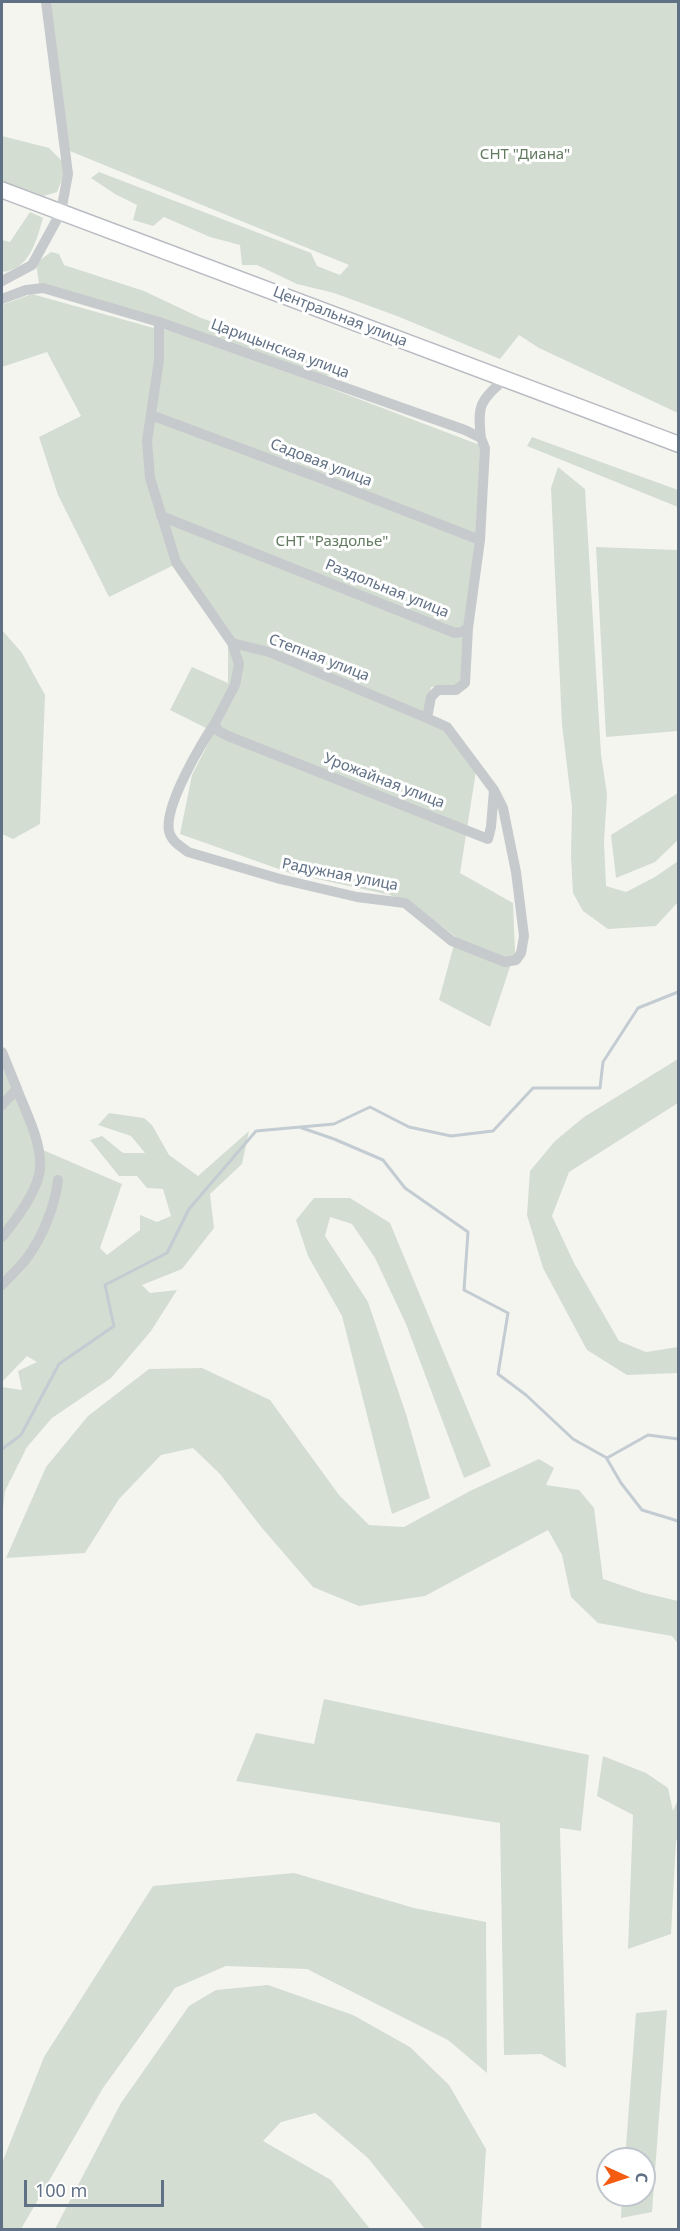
<!DOCTYPE html>
<html>
<head>
<meta charset="utf-8">
<style>
	body { margin:0 }
	#map { position:relative; width:680px; height:2231px; overflow:hidden; background:#f5f5f0; font-family:"Noto Sans",sans-serif }
	canvas { display:block }
	.frame { position:absolute; inset:0; border:3px solid #617185; pointer-events:none }
	.north { position:absolute; left:596px; top:2147px; width:60px; height:60px; box-sizing:border-box; background:#fff; border:2px solid #c0c6ce; border-radius:50%; rotate:93deg; font-size:16px; font-weight:700; line-height:24px; text-align:center; color:#617185 }
	.north::after { content:''; display:block; margin:auto; width:21px; height:27px; background:#f45c12; clip-path:polygon(50% 0,100% 100%,50% 72%,0 100%) }
	.scale { position:absolute; left:24px; top:2180px; width:140px; height:27px; box-sizing:border-box; border:3px solid #617185; border-top:0; padding-left:8px; font-size:18px; line-height:21px; white-space:nowrap; color:#617185; -webkit-text-stroke:4px #fff; paint-order:stroke }
</style>
</head>
<body>
<div id="map">
<canvas width="680" height="2231"></canvas>
<div class="frame"></div>
<div class="north">С</div>
<div class="scale">100 m</div>
</div>
<script>
const ctx = document.querySelector('canvas').getContext('2d');
ctx.lineJoin = 'round';
function fillPath(path, color) { ctx.fillStyle = color; ctx.fill(path, 'evenodd'); }
function stroke(path, color, width, dash) { ctx.strokeStyle = color; ctx.lineWidth = width; ctx.lineCap = dash ? 'butt' : 'round'; ctx.setLineDash(dash || []); ctx.stroke(path); }
function write(font, color, halo, rows, align = 'center') {
  ctx.font = font + ' "Noto Sans",sans-serif'; ctx.lineWidth = 6; ctx.setLineDash([]); ctx.textBaseline = 'middle'; ctx.strokeStyle = halo; ctx.fillStyle = color; for (const [text, x, y, turn = 0] of rows) {
    ctx.save(); ctx.translate(x, y); ctx.rotate((+turn || 0) * Math.PI / 180); ctx.textAlign = isNaN(turn) ? turn : align; if (halo) ctx.strokeText(text, 0, 0); ctx.fillText(text, 0, 0); ctx.restore();
  }
}
fillPath(new Path2D(`
	M42,2H678V413L539,348L519,335L500,359L397,316L334,293L297,284L257,265H242L240,245L210,237L164,217L153,226L133,220L137,205L115,194L91,178L99,172L311,253L317,266L340,275L349,265L60,147Z
	M2,136L49,148L65,164L66,170L57,192L44,196L2,181Z
	M30,212L43,218C36,242 30,269 2,272V240L10,242Z
	M51,252L59,254L64,265L144,291L201,318L307,355L330,375L319,378L39,284L36,263Z
	M32,294L150,327L170,331L314,382L485,447L460,686L431,687L425,721L450,732L476,771L460,873L513,903L515,952L490,1027L439,1000L456,937L416,906L390,895L290,873L180,834L192,775L214,732L170,710L192,667L228,683V645L172,566L109,597L58,495L39,437L81,416L47,352L2,367V305Z
	M532,437L678,490V507L527,446Z
	M558,467L585,489L601,754L607,794L604,842L606,886L626,892L655,877L678,861V902L656,926L608,929L583,911L573,893L571,857L572,807L562,725L551,488Z
	M596,547L678,550V731L606,737Z
	M2,630L22,653L45,695L40,824L13,839L2,834Z
	M678,793V840L655,862L616,878L611,835Z
	M678,1059V1103L569,1172L552,1216L574,1263L619,1341L646,1352L678,1347V1373L627,1375L587,1350L543,1268L527,1215L530,1171L555,1141L584,1117Z
	M2,1060L36,1147L122,1184L100,1248L107,1255L140,1230V1215L157,1222L171,1216L163,1189L147,1188L137,1176H119L90,1140L102,1136L123,1153H145L131,1136L98,1125L109,1113L144,1118L152,1125L169,1155L198,1176L249,1131L242,1164L210,1194L214,1228L182,1269L142,1285L150,1293L177,1290L151,1331L111,1378L52,1418L27,1447L5,1491L2,1519V1387L22,1390L18,1371L37,1362L27,1356L2,1382Z
	M314,1198H350L390,1223L491,1466L464,1478L406,1324L375,1258L352,1224L330,1217L325,1236L368,1302L406,1414L430,1498L392,1514L342,1316L308,1256L296,1220Z
	M202,1368L270,1400L339,1495L369,1525L404,1527L470,1491L539,1459L554,1468L546,1485L579,1490L594,1508L603,1579L644,1593L678,1601V1644L672,1636L598,1623L571,1597L562,1555L548,1530L425,1596L359,1606L313,1587L262,1528L220,1474L193,1448L161,1455L119,1499L85,1553L6,1558L46,1467L88,1416L149,1369Z
	M324,1699L589,1755L581,1831L560,1828L566,2068L541,2054L504,2055L500,1823L236,1781L256,1733L314,1744Z
	M603,1756L646,1773L668,1788L673,1811L678,1800V1839L676,1841L671,1934L628,1949L633,1815L597,1796Z
	M294,1873L414,1908L486,1922L487,2073L448,2040L307,1969L226,1966L175,1988L103,2088L21,2229H2V2163L44,2057L153,1886Z
	M268,1985L353,2015L410,2047L449,2085L486,2149L481,2229H425L368,2158L315,2113L281,2122L263,2141L331,2180L370,2229H55L121,2103L189,2006L216,1990Z
	M667,2010L652,2212L621,2218L622,2195H644V2159H625L636,2013Z`), '#d4ddd1');
stroke(new Path2D(`
	M302,1128L334,1139L383,1160L405,1188L468,1232L464,1290L508,1313L498,1374L526,1395L573,1439L607,1458L648,1435L678,1439
	M2,1449L21,1435L59,1364L114,1326L105,1285L167,1253L189,1209L256,1131L334,1124L370,1107L409,1127L451,1136L493,1131L533,1088H600L603,1062L638,1008L678,992
	M607,1459L621,1483L642,1510L678,1521`), '#c3ccd2', 3);
const secondary = new Path2D(`
	M2,190L678,444`);
stroke(secondary, '#b8bcc2', 18);
stroke(new Path2D(`
	M2,281L32,265L61,212L68,174L46,2
	M2,299L26,290L43,288L159,322L465,430L481,438C477,405 480,401 505,379
	M159,322V360L147,441L150,478L176,562L232,643L269,652L427,718L431,697L438,690H456L465,683L468,628L480,540L485,448L481,438
	M151,415L323,479L480,540
	M161,516L455,633L462,632L468,628
	M232,643L239,664L235,685L215,723L217,730L228,736L488,839L491,827L494,790L447,727L427,718
	M215,723C201,744 164,806 169,831C171,841 180,846 188,852L280,879L357,897L405,903L452,941L505,962L516,960L521,953L524,936L516,872L503,808L494,790
	M2,1052L17,1089L2,1105
	M2,1237C15,1221 38,1190 40,1169C42,1142 26,1113 17,1089
	M2,1285C10,1276 20,1267 27,1258C43,1236 55,1206 58,1180`), '#c7cacd', 10);
stroke(secondary, '#fff', 15);
write('15px', '#637b60', '#fff', [
	["СНТ \"Диана\"",525,155],
	["СНТ \"Раздолье\"",332,542]
]);
write('15px', '#617185', '#fff', [
	["Центральная улица",340,317,21],
	["Царицынская улица",280,349,20],
	["Садовая улица",321,463,21],
	["Раздольная улица",387,589,22],
	["Степная улица",319,658,21],
	["Урожайная улица",384,781,21],
	["Радужная улица",340,875,11]
]);
</script>
</body>
</html>
